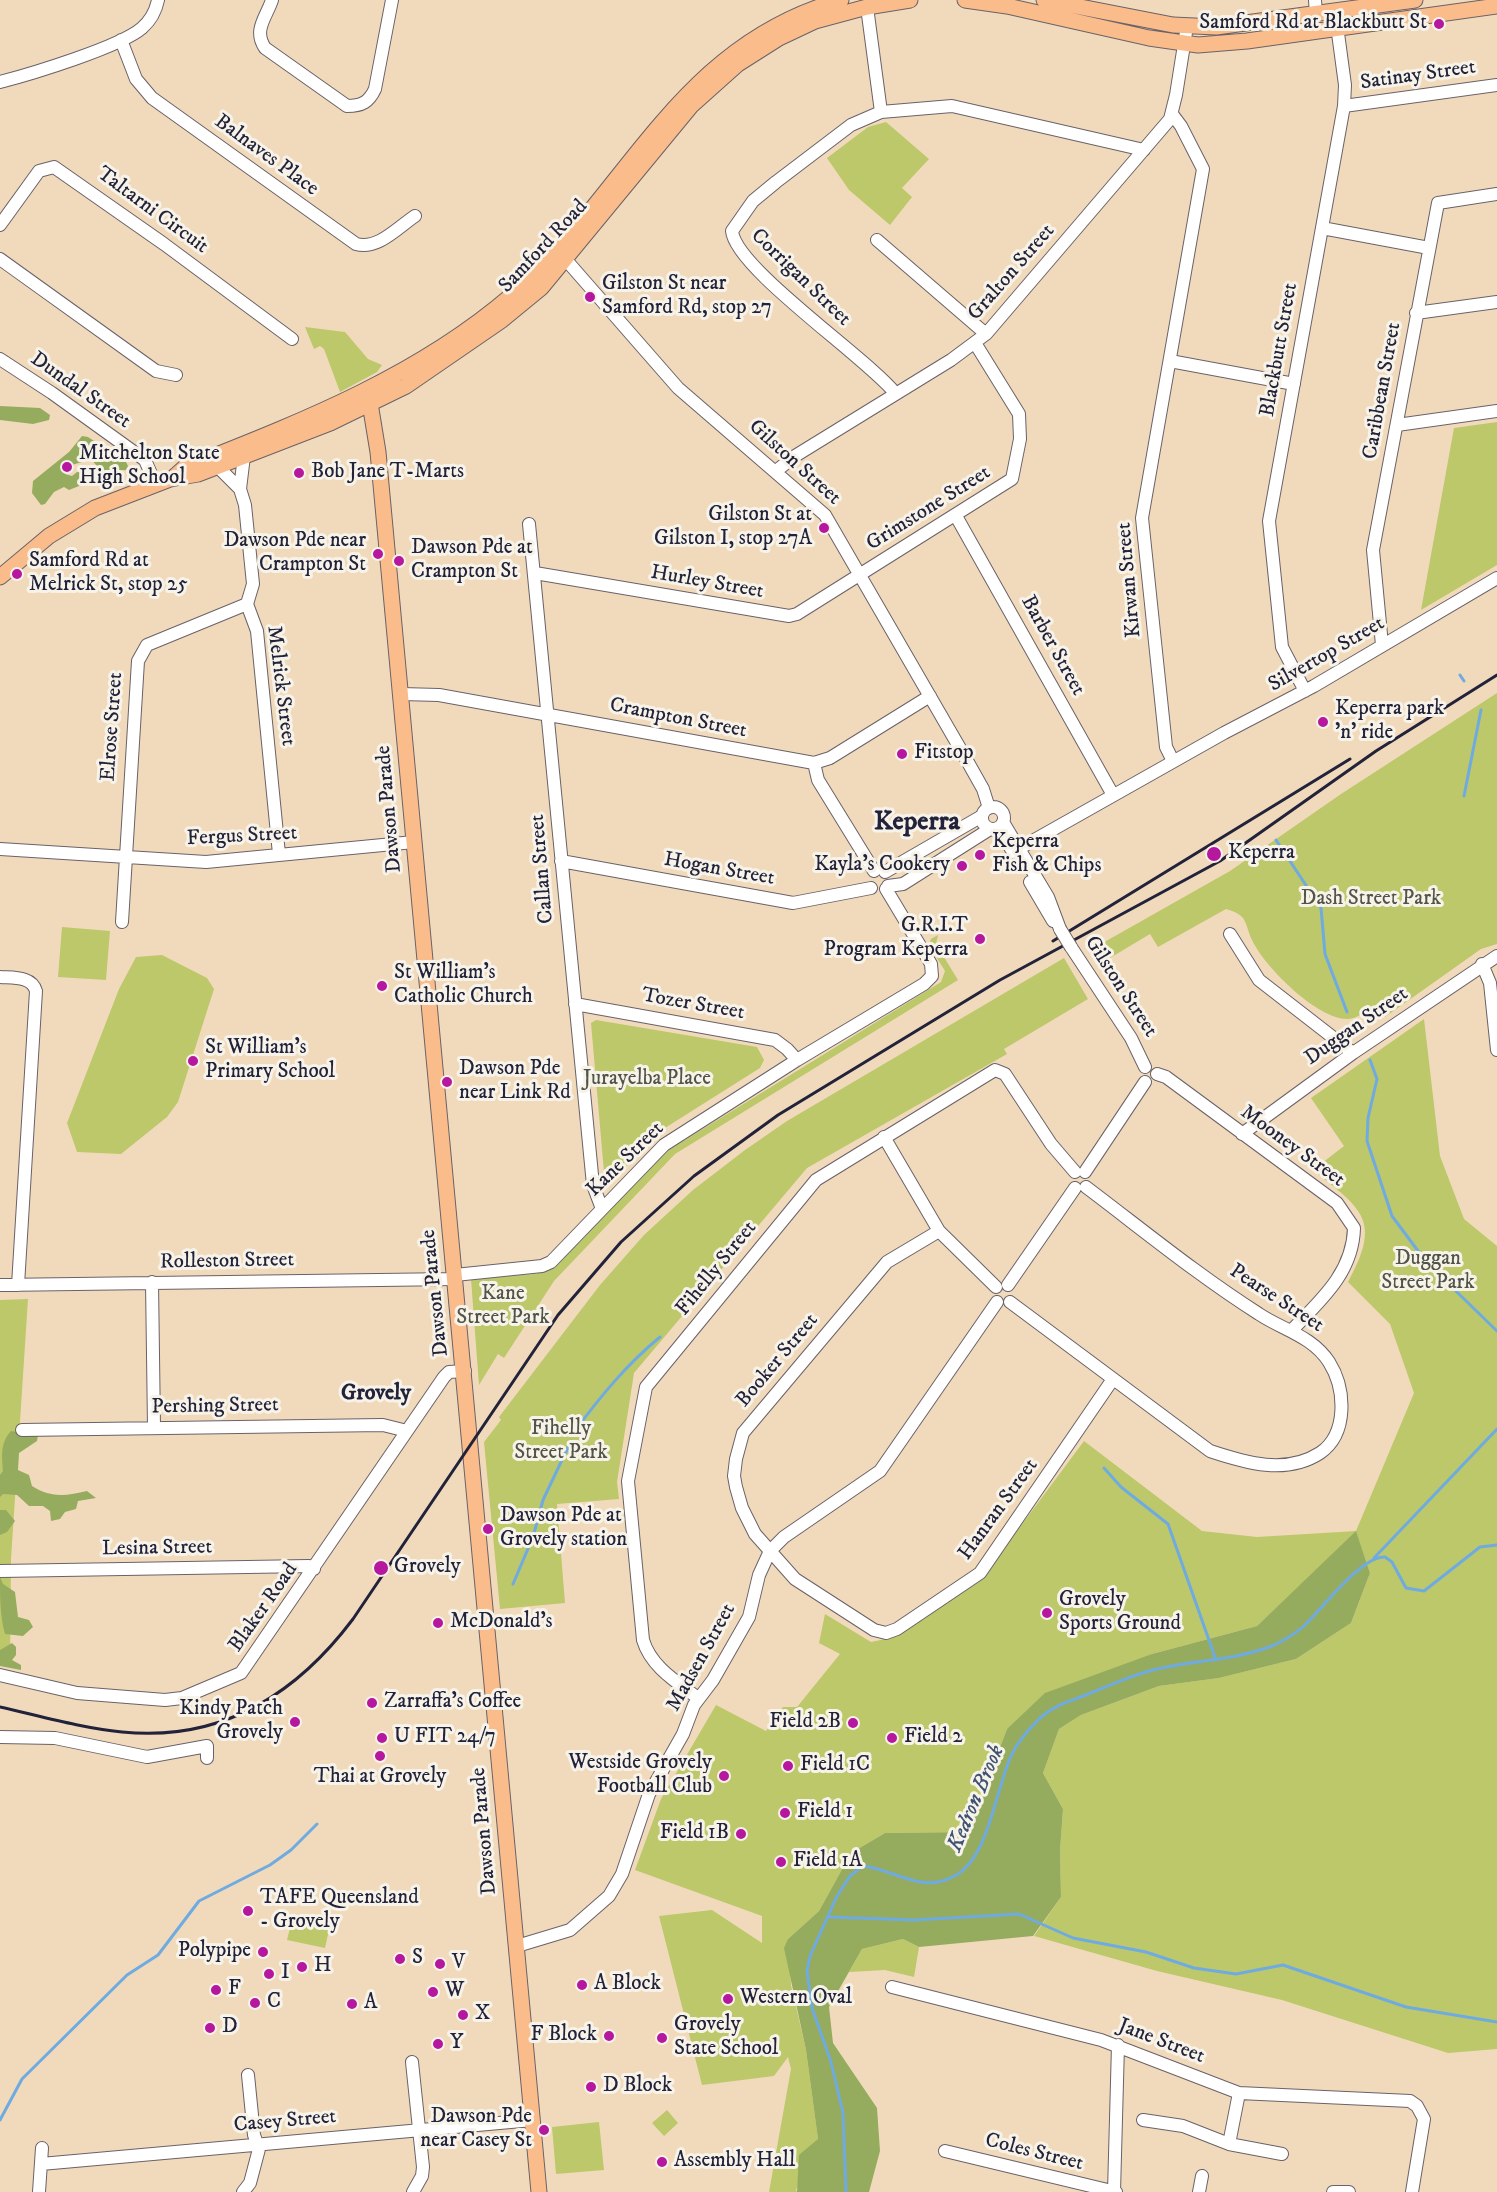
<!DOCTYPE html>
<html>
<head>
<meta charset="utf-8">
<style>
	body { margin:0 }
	canvas { display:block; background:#f1dabb }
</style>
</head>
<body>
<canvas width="1497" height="2192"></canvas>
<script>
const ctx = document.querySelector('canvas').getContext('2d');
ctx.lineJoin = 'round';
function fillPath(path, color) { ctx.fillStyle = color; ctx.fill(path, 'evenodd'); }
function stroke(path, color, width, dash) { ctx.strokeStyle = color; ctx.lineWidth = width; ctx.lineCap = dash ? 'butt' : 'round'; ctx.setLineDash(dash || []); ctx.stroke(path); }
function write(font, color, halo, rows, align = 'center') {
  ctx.font = font + ' "IM FELL DW Pica",serif'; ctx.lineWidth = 6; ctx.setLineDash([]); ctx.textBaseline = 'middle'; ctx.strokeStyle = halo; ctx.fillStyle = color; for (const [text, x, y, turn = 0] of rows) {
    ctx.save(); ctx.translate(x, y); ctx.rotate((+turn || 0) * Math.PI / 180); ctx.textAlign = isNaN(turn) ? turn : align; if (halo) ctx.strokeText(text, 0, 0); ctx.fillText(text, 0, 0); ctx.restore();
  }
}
fillPath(new Path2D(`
	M886,122L929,159L902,188L912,197L890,225L849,190L827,158L868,127Z
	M305,327L345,332L368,359L382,365L377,372L340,392L324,349L320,346L314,349Z
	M1497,422V565L1421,610L1454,428Z
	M1497,693V944L1481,949L1385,1017L1377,1005C1368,1009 1357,1019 1348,1019C1318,1020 1266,968 1253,942C1244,924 1249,915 1226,909L1158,947L1150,934L1100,964L1092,949L1230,871L1341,794Z
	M62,927L110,931L106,980L58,977Z
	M938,935L936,944L958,980L675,1154L554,1281L504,1358L498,1354L479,1385L471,1279L535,1274L554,1268L664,1153L941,982L945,971L929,945L931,939Z
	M162,955L207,978L214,989L178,1102L167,1117L121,1154L77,1152L67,1123L119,989L136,957Z
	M1064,958L1088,999L1004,1049L1007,1054L807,1168L634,1373L617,1482L619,1499L557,1504L565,1603L500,1609L484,1442L501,1420L499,1417L600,1285L644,1235L693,1190L745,1150L787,1121Z
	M1424,1019L1440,1156L1464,1219L1497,1246V2049L1448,2053L1282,2000L1157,1971L1034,1936L1061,1897L1060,1851L1063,1809L1043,1773L1059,1729L1081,1715L1159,1686L1219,1678L1296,1659L1351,1623L1370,1573L1356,1532L1257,1626L1152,1654L1007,1729L968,1832L885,1833L851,1853L819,1911L788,1939L791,1985L806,2050L818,2139L796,2190L797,2192H769L791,2069L788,2057L774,2076L702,2085L659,1916L712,1910L762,1943V1916L635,1870L661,1799L716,1705L766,1731L783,1707H797L840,1654L819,1643L825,1614L871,1642L890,1638L979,1582L1084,1441L1202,1531L1257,1537L1356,1531L1414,1393L1390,1324L1348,1282C1383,1219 1361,1209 1313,1170L1344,1146L1311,1098Z
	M596,1020L757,1047L764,1060L760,1068L657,1133L619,1174L604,1172L591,1023Z
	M28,1299L11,1559L10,1664L0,1662V1300Z
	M299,1914L331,1921L325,1948L287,1940L291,1924Z
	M903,1939L919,1947L914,1977L885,1970L849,1972L862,1949Z
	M667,2110L678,2123L664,2136L652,2123Z
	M599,2122L604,2170L556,2174L552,2127Z`), '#bcc86a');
fillPath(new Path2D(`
	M0,406L40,408L50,415L49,420L33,424L0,420Z
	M82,436L88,437L126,462L128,466L126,470L101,471L91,459L66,467L65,474L72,476L77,472L86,473L84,484L69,490L64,487L54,492L45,504L41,505L32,493L33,481L69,452Z
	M11,1431L38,1435L37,1441L19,1453L18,1470L29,1475L32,1486C51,1498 66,1496 87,1491L96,1498L78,1501L76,1509L65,1512L60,1519L51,1521L50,1511L43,1506H29L17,1495L3,1494L0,1497V1475L3,1471C2,1456 0,1443 11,1431Z
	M0,1510H6L15,1521L7,1532L0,1535Z
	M1356,1531L1370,1573L1351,1623L1296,1659L1219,1678L1159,1686L1081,1715L1059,1729L1043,1773L1063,1809L1060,1851L1061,1897L1033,1936L919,1947L903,1939L862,1949L829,2007L833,2043L877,2108L880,2151L869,2192H797L799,2155L818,2139L806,2050L784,1948L788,1939L819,1911L851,1853L885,1833L968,1832L1007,1729L1045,1693L1152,1654L1257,1626Z
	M0,1577L3,1584L15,1592L18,1617L29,1620L33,1627L23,1636L5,1634C0,1616 0,1596 0,1577Z
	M12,1643L16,1647V1655L12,1660L21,1665V1670L0,1666V1650Z`), '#95ac5e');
stroke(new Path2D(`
	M1460,675L1464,681
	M1464,796L1481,710
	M1276,840L1321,908L1325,954L1347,1012
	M1370,1060L1377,1079L1368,1118L1367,1141L1392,1216L1427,1263L1497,1331
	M574,1432C600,1397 626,1365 660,1337
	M1104,1468L1121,1487L1168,1524L1216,1660
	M1374,1558L1497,1429
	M513,1584L533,1537L543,1500L571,1441
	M829,1917L914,1920L1019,1914L1073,1938L1146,1952L1194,1968L1236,1974L1283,1965L1406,2007L1497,2022
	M0,2120L22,2079L127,1975L158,1955L199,1901L270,1865L291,1850L317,1824
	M846,2192L843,2113L831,2062L812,2008L807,1971L810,1956L837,1896L850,1876L863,1866C897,1870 923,1896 958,1874C989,1854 996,1789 1011,1756C1017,1743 1028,1730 1038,1720C1052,1706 1068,1702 1086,1695C1111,1685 1136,1673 1162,1668C1198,1660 1234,1660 1269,1647C1280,1643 1295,1634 1304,1626C1322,1609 1361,1556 1385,1557L1392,1562L1406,1588L1424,1591L1480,1547L1497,1545`), '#6fabe0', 3);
const minor = new Path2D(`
	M272,0C266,18 253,30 265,48L347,106C362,106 369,102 375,89L392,0
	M1315,0L1316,14
	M867,7L881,112
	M121,40L136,79L152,98L356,244C378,250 397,228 415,216
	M0,82C31,74 120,47 142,28C150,21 156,10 158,0
	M1344,106L1497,85
	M1172,114L1181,126L1203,169L1142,518L1166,747L1173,761
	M0,225L39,171L54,167L164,244L292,339
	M1322,228L1429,248
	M877,240L986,334
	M560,253L678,388L825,515L965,757L983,789L989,808
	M0,259L156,371L176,375
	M1416,313L1497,302
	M0,359L52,393L145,460L156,485
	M1170,361L1294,384
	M895,393C867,358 735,268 732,231L753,201L776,182L851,125L881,112L952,106L1144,150
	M1397,425L1497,411
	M217,466L240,489L245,505L253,584L247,604L257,631L279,854
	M776,471L795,456L951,360L986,334L1170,119L1176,95L1187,26
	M240,489L244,456
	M956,516L1113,795
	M529,524L593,1185L602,1209
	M535,573L789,616L797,614L1012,479L1020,439L1019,414L975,343
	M1382,645L1373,550L1438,203L1497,194
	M1305,691L1282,647L1269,521L1344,106L1345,85L1335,11
	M401,694L439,695L814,763L830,758L930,696
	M814,763L818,780L874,871
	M982 818a11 11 0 1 1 22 0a11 11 0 1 1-22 0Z
	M1003,822L1048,897L1060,929
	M993,829L1005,838L1011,849
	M0,849L206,862L414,842
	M1013,852L1224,733L1314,686L1497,578
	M561,861L793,903L871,888
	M885,872L982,816
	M1030,882L1053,921
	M888,886L903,884L990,829
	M122,922L138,661L147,645L247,604
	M1230,934L1259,980L1353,1053
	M1071,947L1131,1038L1145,1067
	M1482,964L1490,983L1497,1050
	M0,977C13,978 32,976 36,991L18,1285
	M575,1004L775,1040L787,1049L797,1060
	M1157,1074L1166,1077L1337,1203L1354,1228C1353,1273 1320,1301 1291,1331
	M1242,1134L1353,1053L1497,956
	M884,1137L939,1231L996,1287
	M1085,1172L1145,1082
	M939,1231L887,1262L743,1433L736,1459L734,1476L736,1487L742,1508L755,1534L795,1579L874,1630L886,1633L897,1629L980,1573L1113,1379
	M455,1275L542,1266L551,1262L664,1145L797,1060L924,984L932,976L931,964L886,889
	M152,1282L154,1427
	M0,1285L455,1279
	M1008,1285L1075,1188
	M1010,1302L1210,1451C1246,1463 1286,1475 1320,1453C1348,1434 1346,1389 1329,1362C1312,1336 1283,1330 1259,1314C1199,1276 1143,1230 1086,1187
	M22,1430L383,1425L407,1431
	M0,1571L309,1566L314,1569
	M0,1675L77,1693L165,1700L182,1698L241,1673L444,1377L449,1372L465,1371
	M698,1698C677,1682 651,1667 643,1640L628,1481L646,1387L816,1180L995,1070L1005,1074L1051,1144L1075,1172
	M0,1737L55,1738L147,1757L207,1746V1758
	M517,1946L570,1930L609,1896L622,1874L649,1794L683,1734L694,1705L713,1680L749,1617L759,1575L770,1551L784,1537L880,1471L997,1302
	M892,1987L1101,2040L1239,2093L1410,2101L1417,2106L1424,2119L1412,2192
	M412,2062L423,2167L422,2176L413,2192
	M1143,2120L1183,2126L1229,2144L1282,2154
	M1229,2144L1239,2093
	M945,2151L1116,2192
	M41,2164L533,2120
	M39,2192L42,2148
	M243,2192L250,2183L259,2149L254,2135L248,2075
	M1114,2192L1118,2045
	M1199,2192L1202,2176
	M1333,2192H1349`);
const major = new Path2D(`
	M965,0L1007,6L1149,38L1198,45L1247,41L1497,6
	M1044,0L1173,25L1216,27L1415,0
	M368,391L378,452L539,2192
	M175,476L184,468C300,422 417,377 512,295C627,194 678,45 841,0
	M0,577L49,536L95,508L170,479L198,474L330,423L406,386L502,320L541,288L691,106L738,64L779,38L815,21L867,7L910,0`);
stroke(minor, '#6a6268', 14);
stroke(major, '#6a6268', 17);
stroke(minor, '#fff', 12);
stroke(major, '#f9bc8a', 15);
stroke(new Path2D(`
	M1053,941L1350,759
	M0,1707C40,1716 81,1728 122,1732C221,1742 295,1696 353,1619L558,1315L621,1242L694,1176L778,1115L1000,980L1220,861L1376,751L1497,675`), '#22223b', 3);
const minorBridge = new Path2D(`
	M1060,929L1071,947`);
stroke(minorBridge, '#6a6268', 14, []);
stroke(minorBridge, '#fff', 12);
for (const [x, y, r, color] of [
	[1439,24,6,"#b5179e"],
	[590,297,6,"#b5179e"],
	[67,467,6,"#b5179e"],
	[299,473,6,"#b5179e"],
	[824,528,6,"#b5179e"],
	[378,554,6,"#b5179e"],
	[399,561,6,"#b5179e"],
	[17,574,6,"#b5179e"],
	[1323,722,6,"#b5179e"],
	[902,754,6,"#b5179e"],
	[1214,854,8,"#b5179e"],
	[980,855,6,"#b5179e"],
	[962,866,6,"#b5179e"],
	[980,939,6,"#b5179e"],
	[382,986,6,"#b5179e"],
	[193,1061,6,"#b5179e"],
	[447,1082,6,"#b5179e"],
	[488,1529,6,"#b5179e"],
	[381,1568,8,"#b5179e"],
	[1047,1613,6,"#b5179e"],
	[438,1623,6,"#b5179e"],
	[372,1703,6,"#b5179e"],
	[295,1722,6,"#b5179e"],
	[853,1723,6,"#b5179e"],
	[382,1738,6,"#b5179e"],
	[892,1738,6,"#b5179e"],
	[380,1756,6,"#b5179e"],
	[788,1766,6,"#b5179e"],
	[724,1776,6,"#b5179e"],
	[785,1813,6,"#b5179e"],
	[741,1834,6,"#b5179e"],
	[781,1862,6,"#b5179e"],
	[248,1911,6,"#b5179e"],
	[263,1952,6,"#b5179e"],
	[400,1959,6,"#b5179e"],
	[440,1964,6,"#b5179e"],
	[302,1967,6,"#b5179e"],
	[269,1974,6,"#b5179e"],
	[582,1985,6,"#b5179e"],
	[216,1990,6,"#b5179e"],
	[433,1992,6,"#b5179e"],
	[728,1999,6,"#b5179e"],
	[255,2003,6,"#b5179e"],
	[352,2004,6,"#b5179e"],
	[463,2015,6,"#b5179e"],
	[210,2028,6,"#b5179e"],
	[609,2036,6,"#b5179e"],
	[662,2038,6,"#b5179e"],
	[438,2044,6,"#b5179e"],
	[591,2087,6,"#b5179e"],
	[544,2130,6,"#b5179e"],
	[662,2162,6,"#b5179e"]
]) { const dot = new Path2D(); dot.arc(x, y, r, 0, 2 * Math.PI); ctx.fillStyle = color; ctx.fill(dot); stroke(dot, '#f7f3e8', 2); }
write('21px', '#22223b', '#f7f3e8', [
	["Samford Rd at Blackbutt St",1427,24,"right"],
	["Gilston St near",602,285],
	["Samford Rd, stop 27",602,309],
	["Mitchelton State",79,455],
	["High School",79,479],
	["Bob Jane T-Marts",311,473],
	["Gilston St at",812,516,"right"],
	["Gilston I, stop 27A",812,540,"right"],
	["Dawson Pde near",366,542,"right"],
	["Crampton St",366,566,"right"],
	["Dawson Pde at",411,549],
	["Crampton St",411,573],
	["Samford Rd at",29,562],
	["Melrick St, stop 25",29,586],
	["Keperra park",1335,710],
	["'n' ride",1335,734],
	["Fitstop",914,754],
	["Keperra",992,843],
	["Fish & Chips",992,867],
	["Keperra",1228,854],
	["Kayla's Cookery",950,866,"right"],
	["G.R.I.T",968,927,"right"],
	["Program Keperra",968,951,"right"],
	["St William's",394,974],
	["Catholic Church",394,998],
	["St William's",205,1049],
	["Primary School",205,1073],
	["Dawson Pde",459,1070],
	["near Link Rd",459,1094],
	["Dawson Pde at",500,1517],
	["Grovely station",500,1541],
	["Grovely",394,1568],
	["Grovely",1059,1601],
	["Sports Ground",1059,1625],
	["McDonald's",450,1623],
	["Zarraffa's Coffee",384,1703],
	["Kindy Patch",283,1710,"right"],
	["Grovely",283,1734,"right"],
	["Field 2B",841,1723,"right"],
	["U FIT 24/7",394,1738],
	["Field 2",904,1738],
	["Westside Grovely",712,1764,"right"],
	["Football Club",712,1788,"right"],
	["Field 1C",800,1766],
	["Thai at Grovely",380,1778,"center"],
	["Field 1",797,1813],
	["Field 1B",729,1834,"right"],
	["Field 1A",793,1862],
	["TAFE Queensland",260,1899],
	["- Grovely",260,1923],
	["Polypipe",251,1952,"right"],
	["S",412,1959],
	["V",452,1964],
	["H",314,1967],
	["I",281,1974],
	["A Block",594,1985],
	["F",228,1990],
	["W",445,1992],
	["Western Oval",740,1999],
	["C",267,2003],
	["A",364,2004],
	["X",475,2015],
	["Grovely",674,2026],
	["State School",674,2050],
	["D",222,2028],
	["F Block",597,2036,"right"],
	["Y",450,2044],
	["D Block",603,2087],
	["Dawson Pde",532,2118,"right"],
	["near Casey St",532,2142,"right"],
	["Assembly Hall",674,2162]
], 'left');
write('21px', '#22223b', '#f7f3e8', [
	["Satinay Street",1418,76,-8],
	["Balnaves Place",266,156,36],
	["Taltarni Circuit",152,211,36],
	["Samford Road",544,247,-47],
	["Gralton Street",1012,273,-49],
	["Corrigan Street",800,278,44],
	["Blackbutt Street",1280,350,-80],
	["Dundal Street",80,391,35],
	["Caribbean Street",1383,391,-80],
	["Gilston Street",794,463,42],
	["Grimstone Street",929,509,-32],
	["Kirwan Street",1130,580,-95],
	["Hurley Street",707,583,10],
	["Barber Street",1052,646,61],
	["Silvertop Street",1327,655,-30],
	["Melrick Street",280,686,83],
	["Crampton Street",678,719,11],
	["Elrose Street",113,727,-86],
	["Dawson Parade",390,809,-95],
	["Fergus Street",242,837,-3],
	["Callan Street",543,869,-95],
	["Hogan Street",719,870,10],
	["Gilston Street",1120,987,57],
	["Tozer Street",693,1005,10],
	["Duggan Street",1357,1027,-35],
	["Mooney Street",1292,1147,36],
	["Kane Street",626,1160,-44],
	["Rolleston Street",227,1262,-1],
	["Fihelly Street",717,1269,-51],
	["Dawson Parade",436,1293,-96],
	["Pearse Street",1276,1299,33],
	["Booker Street",778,1361,-50],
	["Pershing Street",215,1407,-1],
	["Hanran Street",999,1510,-54],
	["Lesina Street",157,1549,-1],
	["Blaker Road",264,1608,-55],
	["Madsen Street",702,1658,-61],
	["Dawson Parade",485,1831,-95],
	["Jane Street",1161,2042,21],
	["Casey Street",285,2122,-5],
	["Coles Street",1034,2153,14]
]);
write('21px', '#505449', '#f7f3e8', [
	["Dash Street Park",1371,900],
	["Jurayelba Place",647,1080],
	["Duggan",1428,1260],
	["Street Park",1428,1284],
	["Kane",503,1295],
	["Street Park",503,1319],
	["Fihelly",561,1430],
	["Street Park",561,1454]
]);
write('bold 22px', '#22223b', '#f7f3e8', [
	["Grovely",376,1394]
]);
write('italic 22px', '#3d5275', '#f7f3e8', [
	["Kedron Brook",977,1799,-67]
]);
write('bold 27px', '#22223b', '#f7f3e8', [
	["Keperra",917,823]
]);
</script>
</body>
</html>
